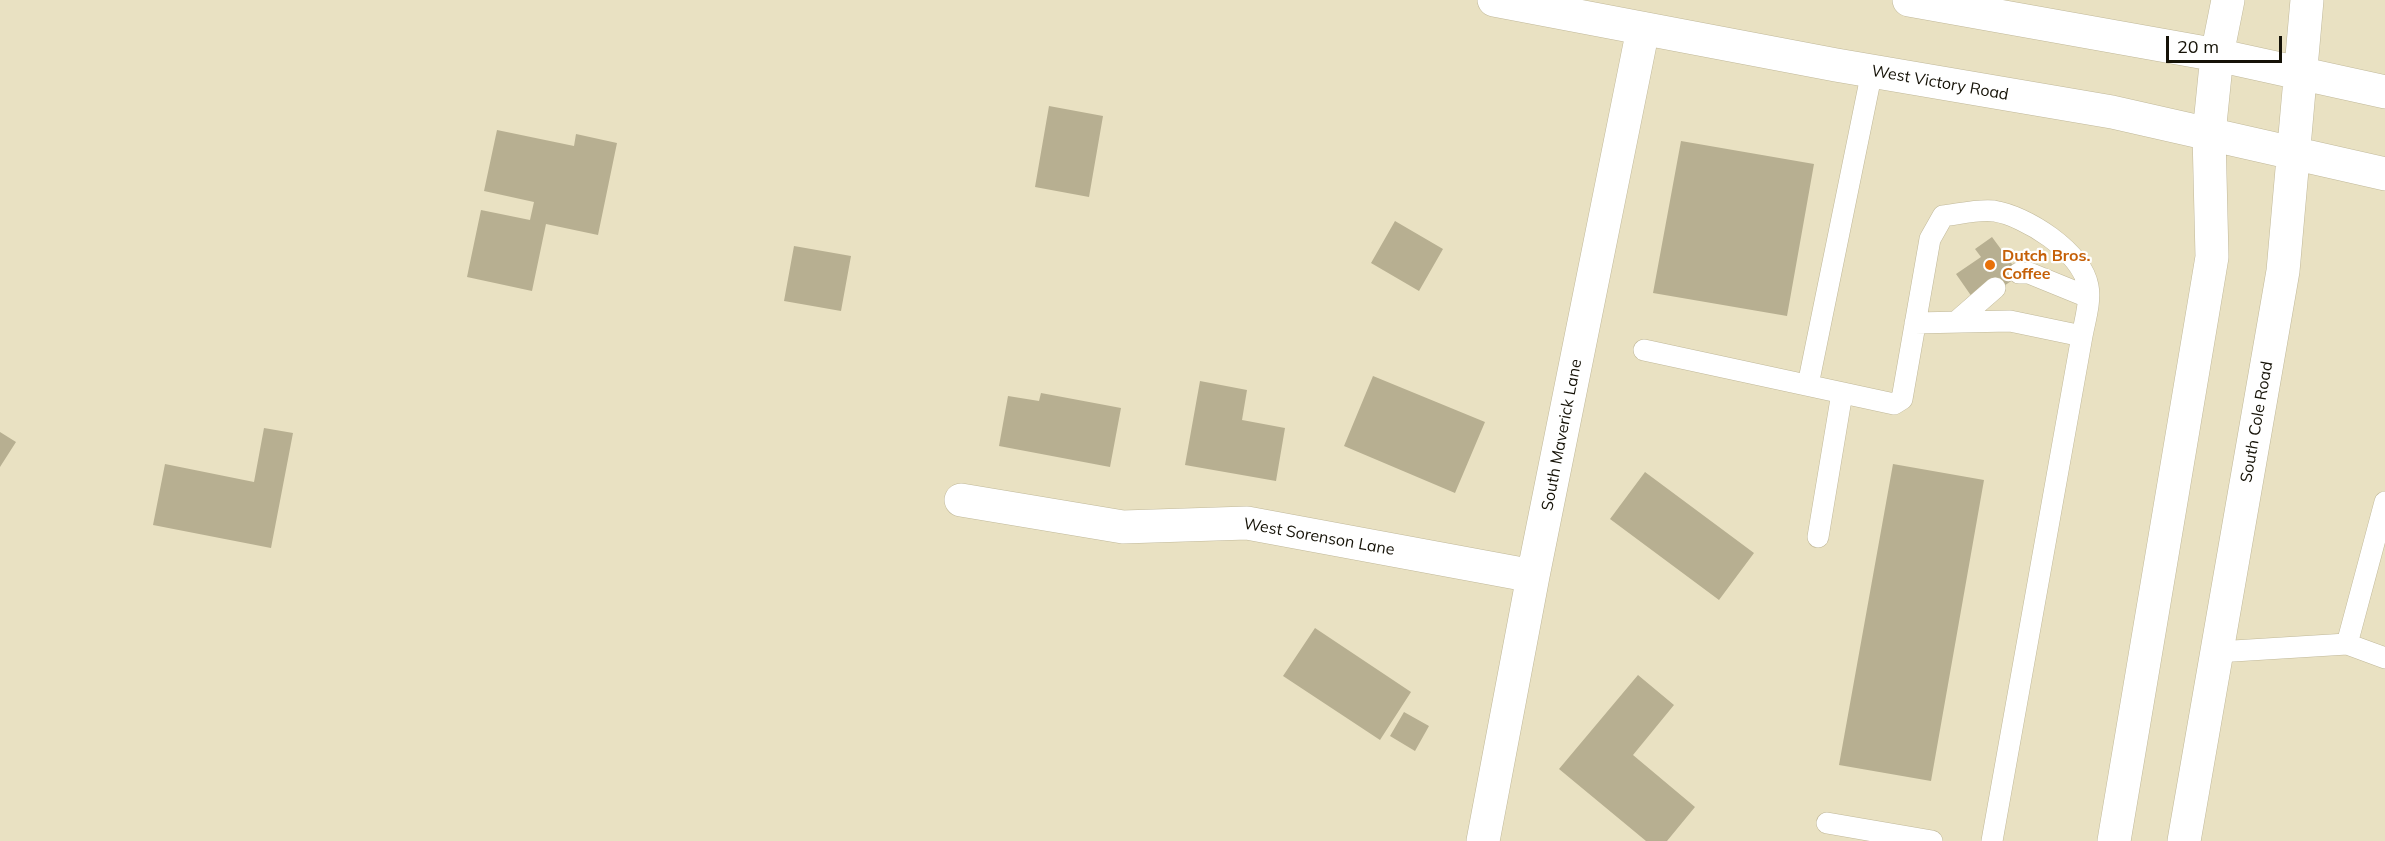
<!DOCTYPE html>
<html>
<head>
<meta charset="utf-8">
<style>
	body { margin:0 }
	#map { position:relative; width:2385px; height:841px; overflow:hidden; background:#e9e1c2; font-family:Mulish,sans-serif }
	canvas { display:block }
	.scale { position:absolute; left:2166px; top:36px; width:116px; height:27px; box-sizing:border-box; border:3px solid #151207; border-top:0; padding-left:8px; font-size:18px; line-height:21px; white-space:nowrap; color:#151207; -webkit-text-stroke:4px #fff; paint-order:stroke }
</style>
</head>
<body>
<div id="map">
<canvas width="2385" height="841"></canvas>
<div class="scale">20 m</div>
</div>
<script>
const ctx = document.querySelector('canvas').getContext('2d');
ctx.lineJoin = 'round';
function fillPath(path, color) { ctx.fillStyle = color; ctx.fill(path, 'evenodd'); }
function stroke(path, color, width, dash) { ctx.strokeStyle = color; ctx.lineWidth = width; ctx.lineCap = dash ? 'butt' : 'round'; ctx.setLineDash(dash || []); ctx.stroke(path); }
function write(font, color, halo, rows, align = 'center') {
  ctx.font = font + ' Mulish,sans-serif'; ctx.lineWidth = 4.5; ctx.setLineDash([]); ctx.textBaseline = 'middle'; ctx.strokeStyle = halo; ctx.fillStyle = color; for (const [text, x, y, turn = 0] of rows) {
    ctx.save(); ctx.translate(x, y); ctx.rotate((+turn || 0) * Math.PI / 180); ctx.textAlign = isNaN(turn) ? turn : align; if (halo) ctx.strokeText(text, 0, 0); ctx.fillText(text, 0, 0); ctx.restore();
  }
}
fillPath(new Path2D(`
	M1049,106L1103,116L1089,197L1035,187Z
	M497,130L574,146L576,134L617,143L598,235L546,224L532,291L467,277L481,210L530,220L534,202L484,191Z
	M1681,141L1814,164L1787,316L1653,293Z
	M1395,221L1443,249L1419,291L1371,263Z
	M1992,237L2020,275L2001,288L1972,297L1956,274L1981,257L1975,249Z
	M794,246L851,256L841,311L784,301Z
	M1373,376L1485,422L1455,493L1344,446Z
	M1200,381L1247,390L1242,420L1285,428L1276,481L1185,465Z
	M1041,393L1121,408L1110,467L999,446L1008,396L1039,401Z
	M264,428L293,433L271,548L153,525L165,464L254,482Z
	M0,432L16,442L0,467Z
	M1893,464L1984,480L1931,781L1839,765Z
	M1645,472L1754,553L1719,600L1610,519Z
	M1315,628L1411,692L1380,740L1283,676Z
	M1638,675L1674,705L1633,755L1695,807L1667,841H1646L1559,769Z
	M1404,712L1429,726L1415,751L1390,736Z`), '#b7af91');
const service = new Path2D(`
	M2019,273H2029L2088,297
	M1956,322L1995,288
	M1915,323L2010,321L2082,336
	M1644,350L1894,404L1902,399L1930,239L1943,216C1959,214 1979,209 1994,211C2026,216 2081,251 2088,286C2091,301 2085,320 2082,336L1992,841
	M1808,385L1872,71
	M1818,537L1842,393
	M2347,644L2385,502
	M2217,652L2347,644L2385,658
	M1827,823L1932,841`);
const minor = new Path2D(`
	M961,500L1123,527L1247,523L1533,576
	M1483,841L1533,576L1643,29`);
const secondary = new Path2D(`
	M1494,0L1836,65L2112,112L2385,174
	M1909,0L2217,55L2385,92
	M2114,841L2212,257L2209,134L2217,55L2228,0
	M2184,841L2283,271L2307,0`);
stroke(service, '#c0b899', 22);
stroke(minor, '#c0b899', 34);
stroke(secondary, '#c0b899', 34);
stroke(service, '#fff', 21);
stroke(minor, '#fff', 33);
stroke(secondary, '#fff', 33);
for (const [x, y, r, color] of [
	[1990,265,6,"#e8710a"]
]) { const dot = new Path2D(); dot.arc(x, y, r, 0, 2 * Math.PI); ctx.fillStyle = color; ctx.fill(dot); stroke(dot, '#fff', 2); }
write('16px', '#151207', '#fff', [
	["West Victory Road",1940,83,10],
	["South Cole Road",2257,422,-80],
	["South Maverick Lane",1562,435,-79],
	["West Sorenson Lane",1319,537,10]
]);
write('bold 16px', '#c56008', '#fff', [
	["Dutch Bros.",2002,256],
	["Coffee",2002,274]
], 'left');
</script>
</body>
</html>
